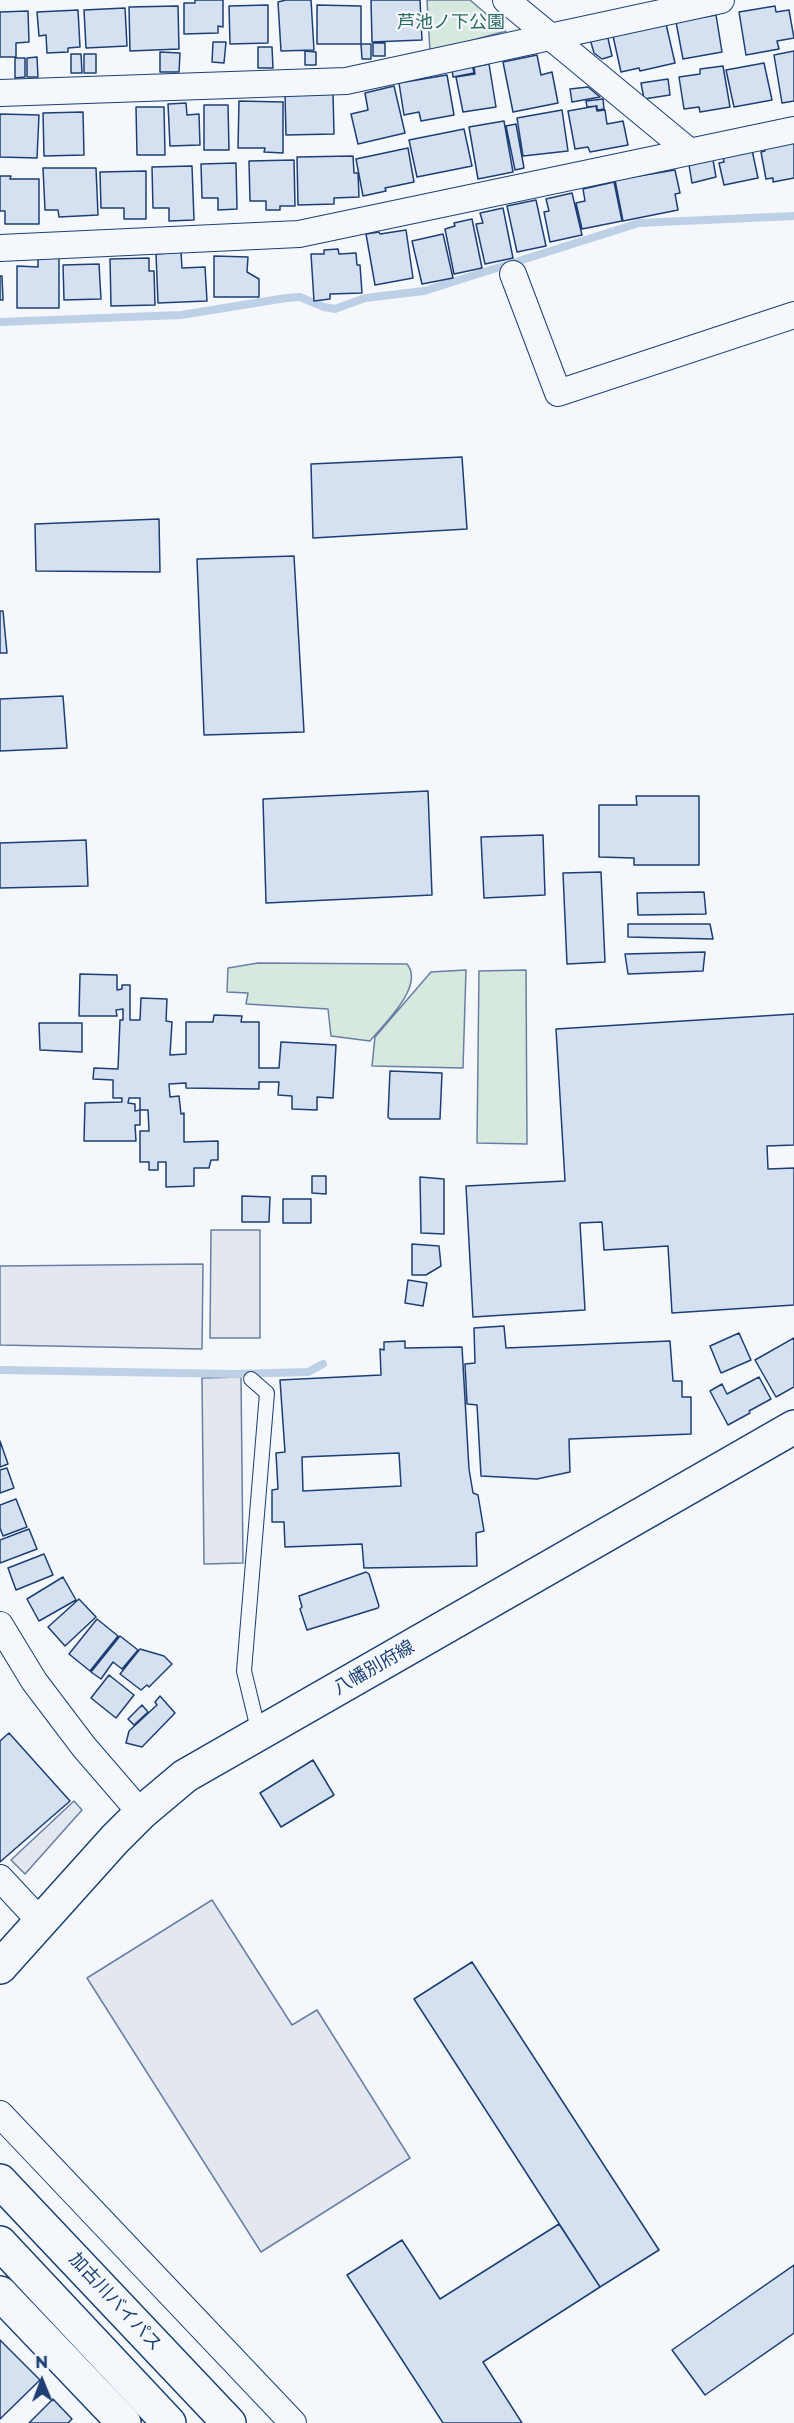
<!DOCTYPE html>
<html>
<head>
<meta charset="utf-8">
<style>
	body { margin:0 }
	#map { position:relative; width:794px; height:2423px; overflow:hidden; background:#f4f7fb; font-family:Montserrat,sans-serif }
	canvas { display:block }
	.north { position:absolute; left:12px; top:2351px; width:60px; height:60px; -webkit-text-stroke:4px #f4f7fb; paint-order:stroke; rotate:359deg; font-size:16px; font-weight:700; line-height:24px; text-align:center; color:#1d3f73 }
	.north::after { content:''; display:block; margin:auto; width:21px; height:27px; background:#1d3f73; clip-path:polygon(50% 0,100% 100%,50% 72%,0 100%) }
</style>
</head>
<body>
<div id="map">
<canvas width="794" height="2423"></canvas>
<div class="north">N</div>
</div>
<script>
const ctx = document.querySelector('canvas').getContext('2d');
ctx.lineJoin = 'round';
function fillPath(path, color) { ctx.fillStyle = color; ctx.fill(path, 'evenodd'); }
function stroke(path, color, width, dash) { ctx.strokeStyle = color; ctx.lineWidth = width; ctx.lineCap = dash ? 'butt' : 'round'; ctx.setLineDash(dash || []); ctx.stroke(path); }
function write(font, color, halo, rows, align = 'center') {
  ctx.font = font + ' Montserrat,"Noto Sans JP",sans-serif'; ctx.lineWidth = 4.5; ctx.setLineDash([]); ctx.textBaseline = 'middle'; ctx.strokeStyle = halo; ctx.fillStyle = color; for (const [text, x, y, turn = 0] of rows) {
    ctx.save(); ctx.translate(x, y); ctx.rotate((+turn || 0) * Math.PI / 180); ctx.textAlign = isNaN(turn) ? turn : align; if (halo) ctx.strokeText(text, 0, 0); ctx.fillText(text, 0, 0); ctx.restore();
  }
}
const green = new Path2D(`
	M427,0H470L506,31L430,52Z
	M258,963L407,964C425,986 384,1024 370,1041L331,1036L328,1009L246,1004L248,993L227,992L228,968Z
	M466,970L463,1068L372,1066L375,1037L431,972Z
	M526,970L527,1144L477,1143L479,971Z`);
fillPath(green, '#d7e8df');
stroke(green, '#687fa3', 1.5);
const parking = new Path2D(`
	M211,1230H260V1338H210Z
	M203,1264L202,1349L0,1345V1266Z
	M241,1377L243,1563L204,1564L202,1378Z
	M74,1801L82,1810L25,1874L11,1860Z
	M212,1900L292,2025L317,2010L410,2158L261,2252L87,1978Z`);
fillPath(parking, '#e3e8f0');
stroke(parking, '#687fa3', 1.5);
stroke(new Path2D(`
	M0,322L181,315L286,298L300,297L324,307L335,309L365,298L424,291L639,223L794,216
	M0,1370L236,1374L308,1372L323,1364`), '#bed0e5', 8);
const building = new Path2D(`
	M195,0H223V27L218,26V33L184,34V3H195Z
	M286,0H311L314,50L281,51L278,2Z
	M371,0H420L422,40L372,42Z
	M268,5V43L230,44L229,6Z
	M317,5L361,6V44H317Z
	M178,6L179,49L130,51L129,7Z
	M775,6L776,12L789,10L794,38L777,41L779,49L746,55L739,12Z
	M125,8L127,46L86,48L84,10Z
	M78,10L80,47L68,48V52L47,53L46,35L39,36L37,12Z
	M28,11L29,42L16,43V57H0V12Z
	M716,15L722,52L683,59L676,22Z
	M666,24L675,63L640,71L639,68L621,72L613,36Z
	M607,34L612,56L602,59L594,53L590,39Z
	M213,42H226L224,63L212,62Z
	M373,43H385V56H373Z
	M361,44H371V59H362Z
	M258,47H272L273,68H258Z
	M305,51L316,52V65H305Z
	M794,51V101L782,103L774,55Z
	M160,52L180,53L179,72H160Z
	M71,54H81L82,73H71Z
	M84,54H96V73H84Z
	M537,55L541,75L552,72L558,103L513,112L503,62Z
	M37,57L38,77H27V58Z
	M15,58H25V77L15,78Z
	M764,63L772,100L734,107L726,70Z
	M472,64L474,73L453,77L452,68Z
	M489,64L496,107L463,112L456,77L475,74L474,67Z
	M723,66L730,107L700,112L699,107L684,109L679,77L700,74V69Z
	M447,75L454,115L421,121L419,112L404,115L399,83Z
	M668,79L670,95L644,99L641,83Z
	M394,86L405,133L358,144L351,114L368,110L365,93Z
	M588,87L600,97L572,102L570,89Z
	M333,93L334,134L286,135L285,94Z
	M603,99L604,109L597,110V106L587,107L586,101Z
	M239,101L283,102V153L264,152L265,148H238Z
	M186,103L187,115L199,114L200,145L170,146L168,104Z
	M204,105H228L229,150H204Z
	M596,106L597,111L605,110L607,124L623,121L628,145L590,152L588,147L575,149L568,111Z
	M136,107H164L165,155H137Z
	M562,110L568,151L523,156L517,118Z
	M83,112L84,155L44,156L43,113Z
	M0,114L39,115L37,158L0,157Z
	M504,121L513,172L478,179L469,127Z
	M516,124L524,168L515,170L506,126Z
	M464,129L472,166L417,177L409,140Z
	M794,141V178L773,182V178L766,179L761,152L765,151V146Z
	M408,148L414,182L385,188L386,191L363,196L356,159Z
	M752,150L758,178L724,185L719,163L724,162L723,155Z
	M353,156L354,173H358L359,197L334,198V204L298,205L297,157Z
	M294,160L295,206H280V210H266V201H250L249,161Z
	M713,160L716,177L692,183L689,165Z
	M236,163L237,209L218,210V198H202L201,164Z
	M192,166L194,220L169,221V208H153L152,167Z
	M43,168H96L98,215L59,217L58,210H45Z
	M675,170L680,193L675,194L678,210L623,221L615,180Z
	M146,171V219H124V208H101L100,172Z
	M0,176H11L10,179H39V224H5V211H0Z
	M614,182L622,221L582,229L576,203L585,201L583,189Z
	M572,193L582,235L550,242L544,212L549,211L546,199Z
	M536,200L546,246L517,252L507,206Z
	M503,208L513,258L485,264L476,224L483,223L480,213Z
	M472,219L482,268L454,274L445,229L455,226L454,223Z
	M406,230L413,278L375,285L366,234L379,232L380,234Z
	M443,234L453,278L422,284L412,241Z
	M338,249L339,254L356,253L357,265H360L362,293L330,294V299L314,301L311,254H324V250Z
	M181,252L182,268L205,267L207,301L158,303L156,254Z
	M214,256L248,257L247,272L259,279V297H214Z
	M38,257H59V308H17V266L38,267Z
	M149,258V271H154L155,305L111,306L110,259Z
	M99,264L101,299L64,300L63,265Z
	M0,276H2L3,300H0Z
	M462,457L467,529L313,538L311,464Z
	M159,519L160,572L36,571L35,524Z
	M294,556L304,732L204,735L197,559Z
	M0,611H3L7,653H0Z
	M63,696L67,748L0,751V699Z
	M428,791L432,895L266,903L263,799Z
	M636,796H699V865H634V858L599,857V805H637Z
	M543,835L545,895L484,898L481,837Z
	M86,840L88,886L0,888V843Z
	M601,872L605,962L567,964L563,873Z
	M704,892L706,914L638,915L637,893Z
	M628,924H710L713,939L628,937Z
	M705,952L703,971L628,974L625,954Z
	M80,974L117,975V990L122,989V985H130V1020H140L141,998L167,999L166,1021L172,1022L170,1055L186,1054V1022H213L214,1015L242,1016L241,1022H259V1068H279L281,1042L336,1045L333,1098L317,1097V1110L292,1109V1096L278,1095L279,1082H259V1089L186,1088V1083L169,1084L170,1097L179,1096L181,1114L184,1113V1142L218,1141V1160H211L209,1168H194V1186L166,1187V1162H158V1170H149V1162H140V1131H149L148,1110H140V1098H129L128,1103L135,1104V1111L140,1110V1125H135L136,1141H84L85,1103L122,1102V1098H113V1080L93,1079L94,1068L118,1069L120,1020H123V1009L116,1010L117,1016H79Z
	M794,1014V1145L767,1146L768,1169L794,1168V1305L672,1313L668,1246L604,1250L602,1222L580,1223L585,1310L473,1317L466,1186L565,1181L556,1029Z
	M39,1023H82V1052L40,1050Z
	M390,1071L442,1073L440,1119H390L388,1117Z
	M312,1176H326V1194L312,1193Z
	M420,1177L444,1179V1234L421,1233Z
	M242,1196L270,1197L269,1222H242Z
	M283,1199H311V1223H283Z
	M412,1244L439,1246L441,1266L426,1275H412Z
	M408,1280L427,1283L423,1306L405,1303Z
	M504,1326L506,1348L670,1341L673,1381H682V1397H691V1434L569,1439L570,1472L537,1479L481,1476L477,1405L467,1404L465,1364L475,1363L474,1328Z
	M739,1333L751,1360L721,1373L710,1346Z
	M794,1338V1387L776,1397L755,1360Z
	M405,1341V1348L462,1347L469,1469L473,1493L478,1495L484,1531L476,1533L477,1566L364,1568L362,1544L285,1547L284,1522H272V1490L278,1489L276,1453L285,1452L280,1380L381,1375L380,1349L384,1350V1342ZM399,1453L401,1486L303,1491L302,1457Z
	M759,1377L771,1399L749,1411L750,1413L728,1425L710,1391L722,1384L727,1394Z
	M0,1441L8,1464L0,1467Z
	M7,1468L14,1488L0,1493V1470Z
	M16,1499L27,1527L3,1536L0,1528V1505Z
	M29,1529L37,1549L0,1563V1540Z
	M44,1554L53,1575L16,1590L8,1568Z
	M366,1572L369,1574L379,1606L378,1608L307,1630L300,1609L302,1607L299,1596Z
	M63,1577L76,1600L39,1621L27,1599Z
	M79,1599L96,1617L65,1646L48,1627Z
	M97,1619L118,1636L90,1671L69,1654Z
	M120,1636L138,1650L122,1669L113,1662L101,1679L91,1672Z
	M140,1649L164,1656L172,1664L149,1687L147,1685L141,1690L120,1674Z
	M109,1675L134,1695L116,1718L91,1698Z
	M160,1696L175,1713L142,1747L126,1743L129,1731L157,1705L155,1702Z
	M142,1705L148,1712L134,1725L128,1719Z
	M9,1733L70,1801L0,1862V1741Z
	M313,1760L334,1795L281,1827L260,1793Z
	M472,1962L659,2250L600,2287L414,1999Z
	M559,2224L600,2287L483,2362L522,2423H443L347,2275L402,2240L440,2299Z
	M794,2265V2333L705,2395L672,2350Z
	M0,2340L40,2380L0,2419Z
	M53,2399L72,2419L68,2423H29Z`);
fillPath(building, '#d5e0f0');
stroke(building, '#1d3f73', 1.5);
const lane = new Path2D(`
	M251,1379L267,1393L244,1671L259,1733`);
const street = new Path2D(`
	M506,0L690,152
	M0,93L346,81L721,0
	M0,248L299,234L794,130
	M513,274L558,393L794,315
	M0,1625L34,1681L84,1747L141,1813
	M0,1878L41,1922
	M0,2114L293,2423`);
const secondary = new Path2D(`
	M0,1967L115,1839L141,1813L185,1776L794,1427
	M0,2293L124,2423`);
const highway = new Path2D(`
	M0,2181L229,2423
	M0,2243L169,2423`);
stroke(lane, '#1d3f73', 16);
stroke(street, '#1d3f73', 28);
stroke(secondary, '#1d3f73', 36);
stroke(highway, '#1d3f73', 36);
stroke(lane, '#f4f7fb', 14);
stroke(street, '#f4f7fb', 26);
stroke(secondary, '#f4f7fb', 33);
stroke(highway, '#f4f7fb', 33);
write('18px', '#2c6c60', '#f4f7fb', [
	["芦池ノ下公園",451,23]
]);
write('18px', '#1d3f73', '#f4f7fb', [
	["八幡別府線",374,1668,-30],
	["加古川バイパス",115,2302,47]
]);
</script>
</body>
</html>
